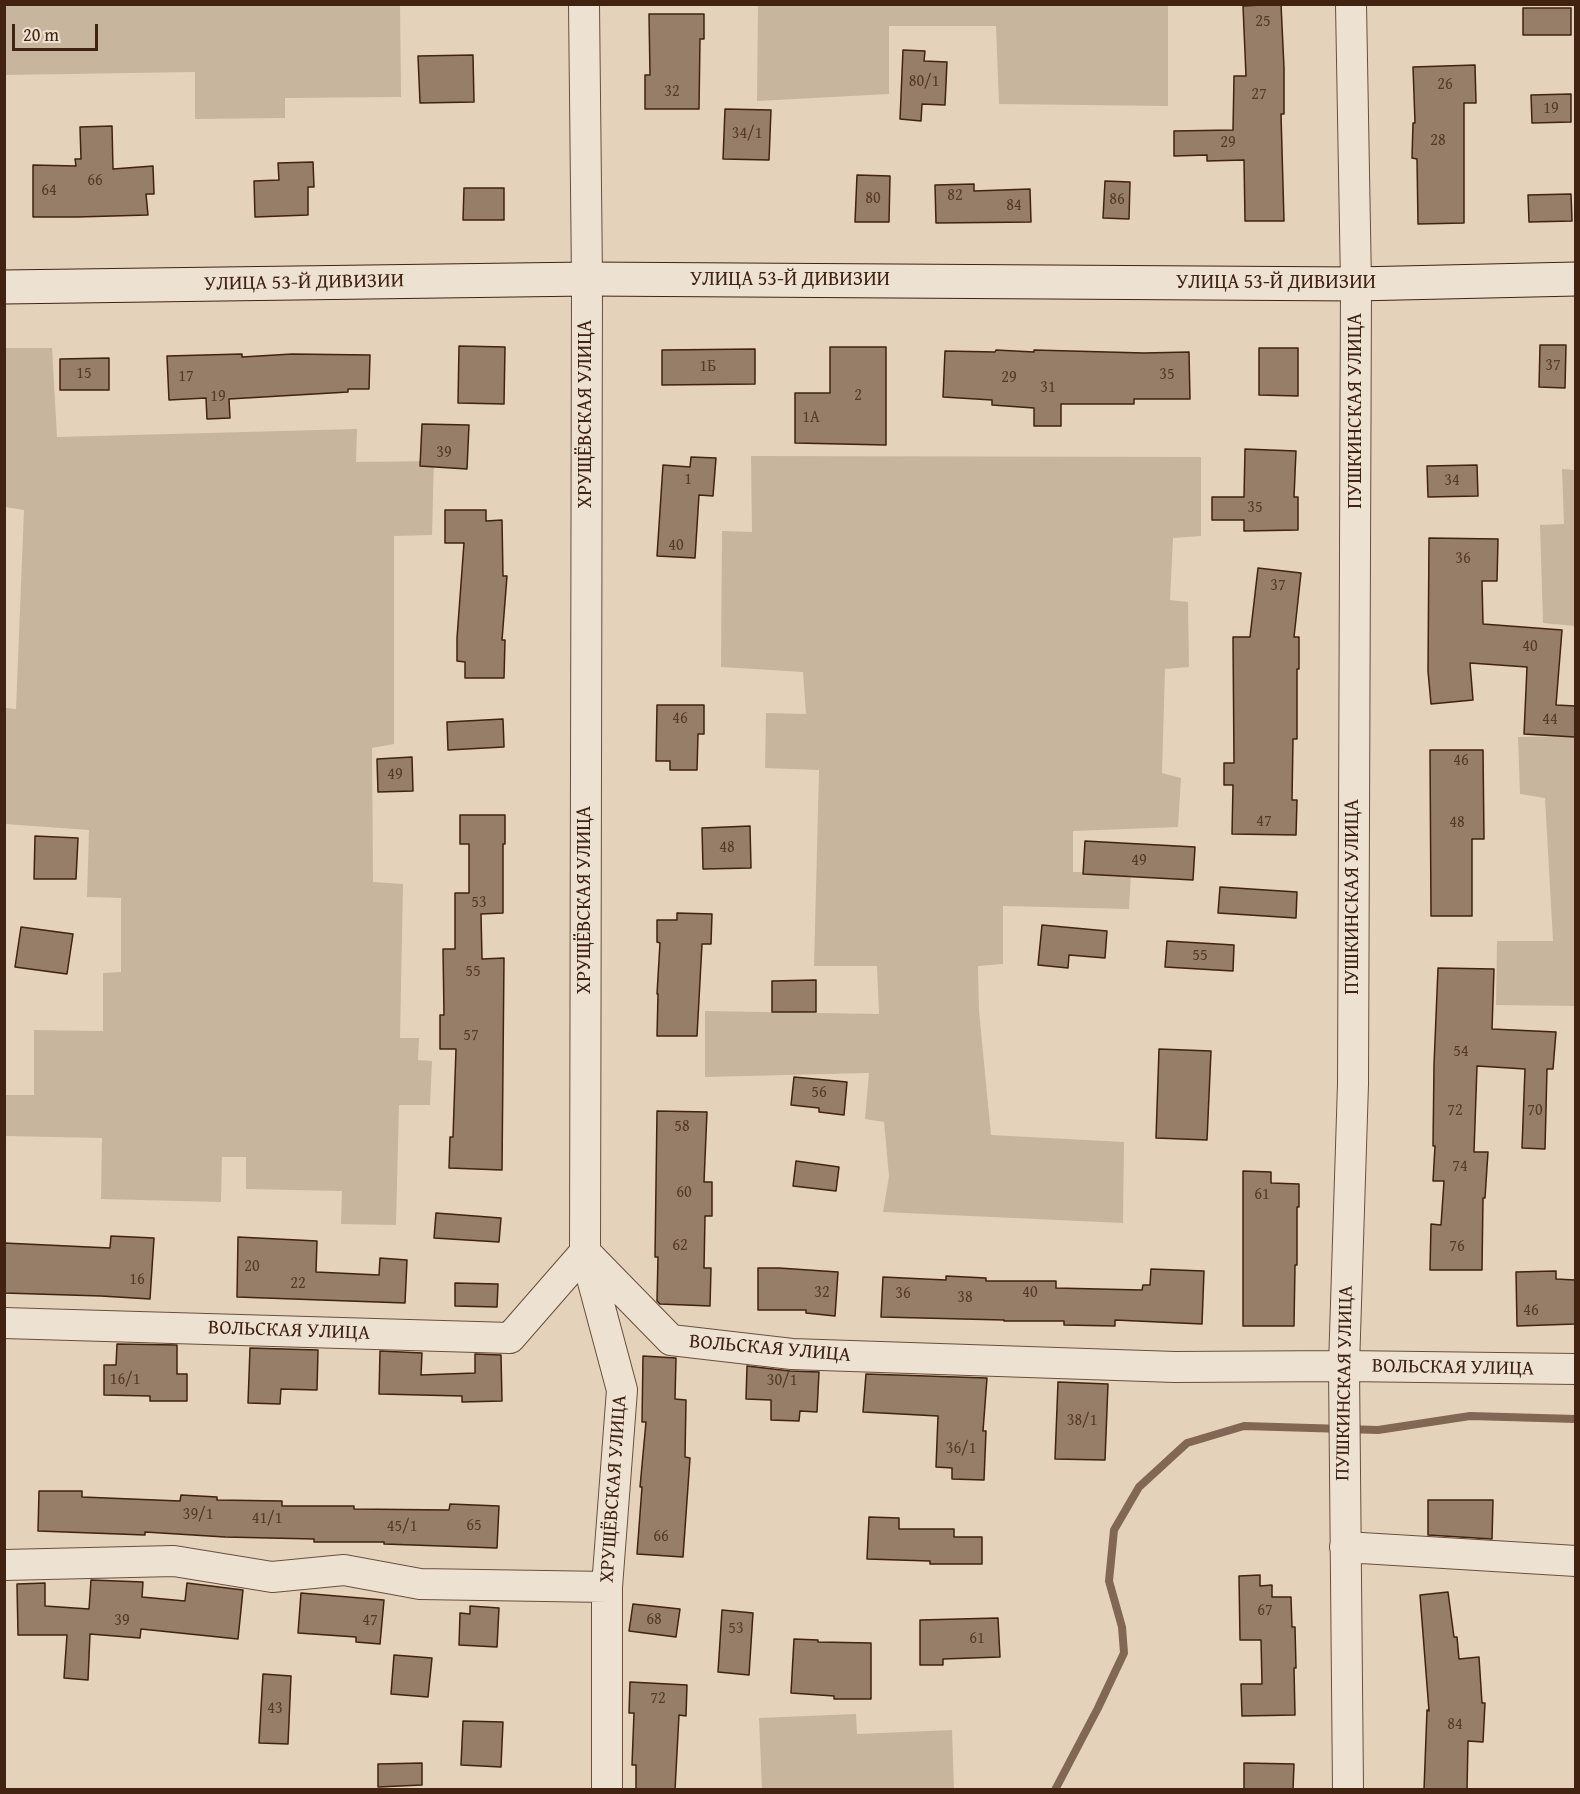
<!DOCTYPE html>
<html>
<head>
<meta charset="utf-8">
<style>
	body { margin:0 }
	#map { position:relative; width:1580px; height:1794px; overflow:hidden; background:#e4d3ba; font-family:"Gentium Book Plus",serif }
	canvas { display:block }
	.frame { position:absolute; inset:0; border:6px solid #422211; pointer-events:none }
	.scale { position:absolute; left:12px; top:24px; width:86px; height:27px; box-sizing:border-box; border:3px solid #422211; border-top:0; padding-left:8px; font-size:18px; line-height:21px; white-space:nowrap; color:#422211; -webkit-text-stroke:4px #ede2d2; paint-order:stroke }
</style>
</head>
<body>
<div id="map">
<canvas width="1580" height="1794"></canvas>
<div class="frame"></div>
<div class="scale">20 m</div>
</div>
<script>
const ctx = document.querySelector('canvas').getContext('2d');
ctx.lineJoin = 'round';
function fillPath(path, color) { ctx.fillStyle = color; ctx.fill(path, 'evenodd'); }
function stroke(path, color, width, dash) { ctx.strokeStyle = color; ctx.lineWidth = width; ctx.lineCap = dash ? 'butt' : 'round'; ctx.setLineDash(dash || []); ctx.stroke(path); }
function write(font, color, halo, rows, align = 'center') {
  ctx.font = font + ' "Gentium Book Plus",serif'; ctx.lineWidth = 4.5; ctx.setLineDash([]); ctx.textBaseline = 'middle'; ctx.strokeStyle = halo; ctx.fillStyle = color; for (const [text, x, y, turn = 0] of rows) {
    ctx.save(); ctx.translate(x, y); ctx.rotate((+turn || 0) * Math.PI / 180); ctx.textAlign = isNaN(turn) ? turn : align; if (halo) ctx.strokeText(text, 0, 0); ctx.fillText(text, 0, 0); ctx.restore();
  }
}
fillPath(new Path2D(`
	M4,5H400L401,97L285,98V118L195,119V72L5,75Z
	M758,5H1168V106L999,104L996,26H889V94L757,101Z
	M5,348H52L57,437L357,429L356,462L434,461L432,535L394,536V744L372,748L373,882L403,884L400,1038H419L418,1060L432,1061L430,1105H399L396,1225L341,1224L342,1191L246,1189V1157H222L221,1202L101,1199L102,1138L5,1136V1095H34V1030L103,1031V973L121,972V898L87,897L89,830L5,824V708L16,709L24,510L5,507Z
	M751,456L1201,457V536L1173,538L1170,600L1188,602L1189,667L1165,669L1162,773L1181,778L1178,827L1073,831V872L1131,873L1129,909L1003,906V964L978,966L979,1011L991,1135L1124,1142L1123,1223L883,1212L889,1176L884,1122L865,1119L869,1073L705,1077V1011L879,1014L877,966H814L819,770L765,768L766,713L806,714L803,672L721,667L722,531L752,532Z
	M1562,469L1575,470V626L1543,623L1540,525L1564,524Z
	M1575,736V1006L1496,1005L1497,941H1553L1545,798L1520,794L1518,737Z
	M856,1714L857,1734L952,1730L954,1789H762L759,1718Z`), '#c8b59d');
stroke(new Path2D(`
	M1055,1790L1098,1708L1124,1653L1122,1627L1109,1581L1114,1530L1139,1487L1187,1443L1244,1426L1378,1430L1470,1416L1576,1419`), '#826854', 8);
const building = new Path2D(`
	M1281,4L1284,68V114H1281L1284,221H1245L1244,160L1207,161V155L1174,156V131L1233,130L1234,76H1246L1243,6Z
	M1523,8H1571V35H1523Z
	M649,14H704V39H700L699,109H645V75H650Z
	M903,50L925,51L924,61L947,62L945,105L922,104L921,121L900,119Z
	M473,55L474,102L420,103L418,56Z
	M1475,65L1476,103H1464V223L1418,224L1417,159L1412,158L1413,123H1415L1413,67Z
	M1571,94V122L1532,123L1531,95Z
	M725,109L771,110L769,160L723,159Z
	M112,126L113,169L153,166L154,194H146L148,215L77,217H33V165L76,166L75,159H81L80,127Z
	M313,162L314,187H308V215L255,217L254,181L279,180L278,163Z
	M857,175L890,176L889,222H855Z
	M1105,181L1130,182L1129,219L1103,218Z
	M974,184V191L1030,189L1031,222L936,223L935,185Z
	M464,188H504V220H463Z
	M1571,194L1572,221L1529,222L1528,195Z
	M1540,345H1566L1565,388L1539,387Z
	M459,346L505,347L504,404L458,403Z
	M830,347H886V445L795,443V393H830Z
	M1259,348H1298V396L1259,395Z
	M755,349V384L662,385V350Z
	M996,350L1034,352V350L1144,353L1189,352L1190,399H1134V404H1061V426H1034V408L992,405V400L943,397L945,351L995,352Z
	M242,354V357L292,354L370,355L369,389H348V392L229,399L230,418L207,419L206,398L169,400L167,356Z
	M109,358V390H60V359Z
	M422,424L469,425L467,469L420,466Z
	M1245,449L1296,451L1294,497H1298V530L1244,531V520H1212V497H1244Z
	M691,457L716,458L713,496L699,495L695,558L657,556L663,465L690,467Z
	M1477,465L1478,496L1428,497L1427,466Z
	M445,510H486V521L502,520L503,576H507L502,640H505L504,678H465V662L457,661V638L464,543H445Z
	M1429,538L1498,539L1497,581H1482L1483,624L1562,630L1556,705L1575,706V737L1524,734L1527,667L1470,663L1473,700L1431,704L1428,671Z
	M1258,568L1301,573L1294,637H1299V669H1297V739H1293L1292,800H1297L1296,835L1232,834L1233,785H1224V763H1234L1233,637H1250Z
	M657,705H704V734H698L697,770H670V761H656Z
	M503,719L504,747L448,750L447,722Z
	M1430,750H1483L1484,839H1472V916H1431Z
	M412,757L413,791L378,792L377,759Z
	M460,815H505V844H503V913L481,914L482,959L504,958L502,1170L449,1168L450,1137H453L456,1049H440V1015H444L443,949H455V893H469V844H460Z
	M750,826L751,868L703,869L702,828Z
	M35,836L78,838L76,879H34Z
	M1085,841L1195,847L1193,880L1083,874Z
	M1220,887L1297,892L1296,918L1218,913Z
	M677,913L712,914L711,944H702L697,1036H657L658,994H657L660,943L657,942V920H677Z
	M1042,925L1107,931L1105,958L1069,955L1068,968L1038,965Z
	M21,927L73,934L67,974L15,967Z
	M1167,941L1234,945L1233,971L1165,967Z
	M1438,968L1494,969L1492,1029L1556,1032L1553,1069H1547L1545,1149L1522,1148L1525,1069L1477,1066L1474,1152H1488L1485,1198H1483L1482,1270H1430L1431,1224L1441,1225L1444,1181H1433L1435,1146H1433L1434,1065Z
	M816,980V1012H772V981Z
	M1159,1049L1211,1051L1207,1140L1156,1138Z
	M794,1077L847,1082L844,1115L819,1112V1108L791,1105Z
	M657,1111L707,1112L704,1182H712V1216H705L704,1268H711L710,1306L660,1304L657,1301L658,1257H655Z
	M796,1161L839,1167L836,1191L793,1186Z
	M1243,1171L1271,1172V1183L1299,1184V1207H1297V1265H1295L1294,1326H1243Z
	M436,1213L501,1218L499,1242L434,1238Z
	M111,1236L154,1238L150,1299L101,1296L4,1293V1243L110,1248Z
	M238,1237L317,1241L316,1272L379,1275L380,1258L407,1260L405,1303L237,1297Z
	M758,1268H779L838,1272L835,1316L806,1313V1310H758Z
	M1151,1269L1204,1271L1202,1324L1115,1320V1326L1064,1325V1321H1004V1320L881,1317L883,1277L946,1280V1276L986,1278V1281H1056V1288L1142,1290L1143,1285H1150Z
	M1556,1271V1279L1575,1280V1324L1517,1326L1516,1272Z
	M455,1283L498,1284L497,1307L455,1306Z
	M117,1344L177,1345V1374H187V1401H150V1396L104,1395V1365H116Z
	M250,1348L318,1350L317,1390L281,1389L280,1404L248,1403Z
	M380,1351L422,1353L421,1375L475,1373V1354L501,1355L502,1401L462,1402V1396L379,1394Z
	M643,1356L676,1358L675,1399L686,1400L685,1457L690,1458L683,1557L637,1554L642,1487H640L646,1422H642Z
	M747,1366L790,1371L819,1372L817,1412L800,1411L799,1421L771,1420V1400L746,1399Z
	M866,1374L987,1378L983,1431H986L984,1480L952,1479V1468L936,1467L938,1416L863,1412Z
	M1058,1382L1108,1384L1105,1460L1055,1459Z
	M39,1491H82V1497L180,1501L181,1495L217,1497V1500L282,1501V1506H354V1509L449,1510L450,1504L499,1506L497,1548L384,1544V1542H314V1539L225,1537L145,1532V1535L38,1531Z
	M1428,1500H1493L1492,1539L1428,1535Z
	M869,1517L899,1518V1529H954V1537H982V1564H930V1561L867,1559Z
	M1260,1575V1586L1272,1585V1597H1291L1292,1627H1295L1296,1668H1294L1295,1715L1242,1716L1241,1684H1262L1261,1640H1240L1239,1576Z
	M91,1580L143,1582L142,1597L185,1601L187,1583L243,1590L238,1639L141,1629L140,1638L90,1634L88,1680L64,1678L67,1635H18L17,1584L45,1583V1606L89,1609Z
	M1448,1592L1454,1637H1457L1459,1659L1479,1657L1482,1703H1485L1483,1742L1468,1741L1467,1790H1424L1427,1710L1429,1711L1420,1595Z
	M301,1593L384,1600L380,1644L356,1642V1637L298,1633Z
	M633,1604L680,1609L676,1637L629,1631Z
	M470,1606L499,1608L497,1647L459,1645L460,1613L470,1614Z
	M722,1610L753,1613L749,1675L718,1672Z
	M998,1618L1000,1657L943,1659V1665H920V1620Z
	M794,1639L818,1640V1642L871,1643V1699H834V1696L791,1693Z
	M394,1655L432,1658L428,1697L391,1694Z
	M263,1674L291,1676L288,1744L259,1743Z
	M630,1682L687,1685L686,1716L679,1715L675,1790H636V1765H632L634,1713H629Z
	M463,1721L503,1722L501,1767L461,1765Z
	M422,1763V1785L378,1787V1764Z
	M1244,1763L1294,1764L1293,1790L1244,1789Z`);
fillPath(building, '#967e69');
stroke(building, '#422211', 1.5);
const street = new Path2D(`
	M584,4L587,279L585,1252L622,1390L607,1587V1790
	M4,1323L510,1338L585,1252L671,1340L792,1354L1175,1367L1344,1366L1576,1369
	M1345,1547L1576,1561
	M4,1565L174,1561L272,1577L344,1570L420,1584L607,1587
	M1348,1790L1344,1366L1353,1084L1356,284L1351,4`);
const secondary = new Path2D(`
	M4,287L587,279L1356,284L1576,279`);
stroke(street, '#6a4e3b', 32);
stroke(secondary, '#422211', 35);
stroke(street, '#ede2d2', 30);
stroke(secondary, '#ede2d2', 33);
write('16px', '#573927', null, [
	["25",1263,22],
	["80/1",924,82],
	["26",1445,85],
	["32",672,92],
	["27",1259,95],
	["19",1551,109],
	["34/1",747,134],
	["28",1438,141],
	["29",1228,143],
	["66",95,181],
	["64",49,191],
	["82",955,196],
	["80",873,199],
	["86",1117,200],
	["84",1014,206],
	["37",1553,366],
	["1Б",708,367],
	["15",84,374],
	["35",1167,375],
	["17",186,377],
	["29",1009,378],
	["31",1048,388],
	["2",858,396],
	["19",218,397],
	["1А",811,418],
	["39",444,453],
	["1",688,480],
	["34",1452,481],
	["35",1255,508],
	["40",676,546],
	["36",1463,559],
	["37",1278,586],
	["40",1530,647],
	["46",680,719],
	["44",1550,720],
	["46",1461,761],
	["49",395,775],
	["47",1264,822],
	["48",1457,823],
	["48",727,848],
	["49",1139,861],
	["53",479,903],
	["55",1200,956],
	["55",473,972],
	["57",471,1036],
	["54",1461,1052],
	["56",819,1093],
	["72",1455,1111],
	["70",1535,1111],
	["58",682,1127],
	["74",1460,1167],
	["60",684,1193],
	["61",1262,1195],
	["62",680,1246],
	["76",1457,1247],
	["20",252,1267],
	["16",137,1280],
	["22",298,1284],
	["32",822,1293],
	["40",1030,1293],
	["36",903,1294],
	["38",965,1298],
	["46",1531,1311],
	["16/1",125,1380],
	["30/1",782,1381],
	["38/1",1082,1421],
	["36/1",961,1449],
	["39/1",198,1515],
	["41/1",267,1519],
	["65",474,1526],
	["45/1",402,1527],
	["66",661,1537],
	["67",1265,1611],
	["68",654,1620],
	["39",122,1621],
	["47",370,1621],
	["53",736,1629],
	["61",977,1639],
	["72",658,1699],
	["43",275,1709],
	["84",1455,1725]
]);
write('20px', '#422211', '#ede2d2', [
	["УЛИЦА 53-Й ДИВИЗИИ",790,280],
	["УЛИЦА 53-Й ДИВИЗИИ",304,283,-1],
	["УЛИЦА 53-Й ДИВИЗИИ",1276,283],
	["ПУШКИНСКАЯ УЛИЦА",1356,411,-90],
	["ХРУЩЁВСКАЯ УЛИЦА",586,414,-90],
	["ПУШКИНСКАЯ УЛИЦА",1353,897,-90],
	["ХРУЩЁВСКАЯ УЛИЦА",585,900,-90],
	["ВОЛЬСКАЯ УЛИЦА",289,1331,2],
	["ВОЛЬСКАЯ УЛИЦА",770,1349,5],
	["ВОЛЬСКАЯ УЛИЦА",1453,1368,1],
	["ПУШКИНСКАЯ УЛИЦА",1345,1383,-89],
	["ХРУЩЁВСКАЯ УЛИЦА",614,1489,-86]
]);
</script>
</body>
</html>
